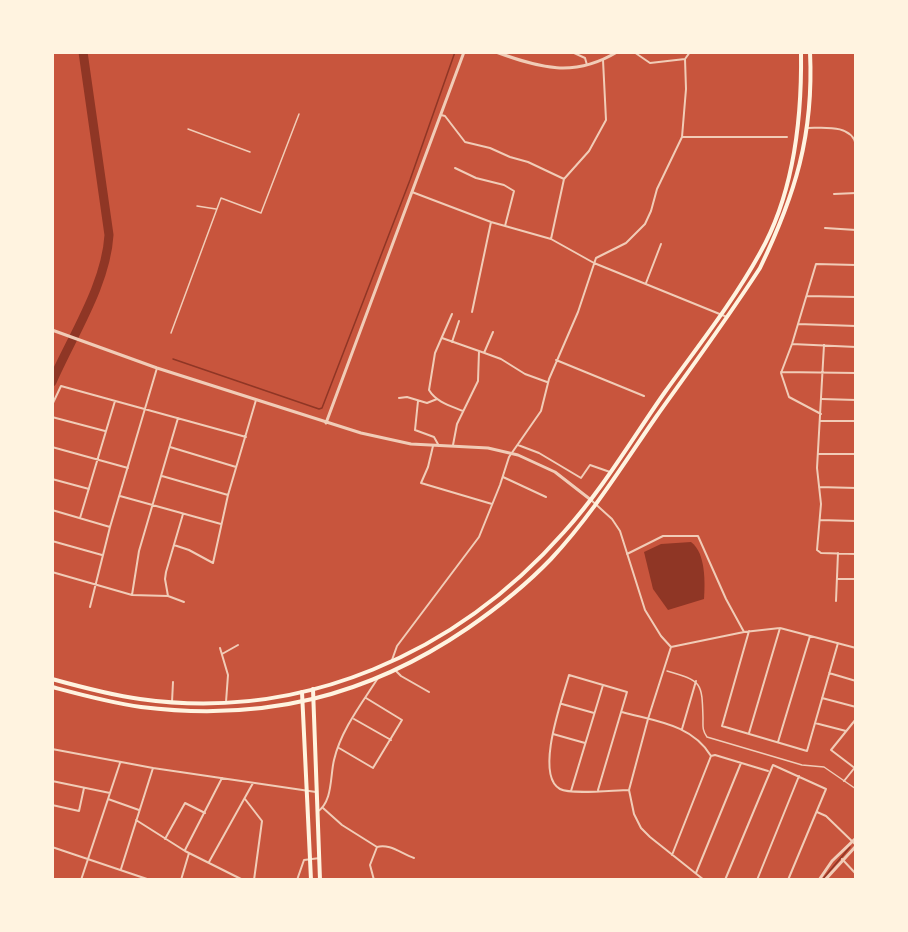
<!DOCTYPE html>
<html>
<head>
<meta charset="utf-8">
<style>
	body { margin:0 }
	#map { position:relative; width:908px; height:932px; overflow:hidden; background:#c8553d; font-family:"Space Grotesk",sans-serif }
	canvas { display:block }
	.frame { position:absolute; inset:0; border:54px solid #fff3e0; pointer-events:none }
</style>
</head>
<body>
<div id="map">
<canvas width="908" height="932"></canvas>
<div class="frame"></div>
</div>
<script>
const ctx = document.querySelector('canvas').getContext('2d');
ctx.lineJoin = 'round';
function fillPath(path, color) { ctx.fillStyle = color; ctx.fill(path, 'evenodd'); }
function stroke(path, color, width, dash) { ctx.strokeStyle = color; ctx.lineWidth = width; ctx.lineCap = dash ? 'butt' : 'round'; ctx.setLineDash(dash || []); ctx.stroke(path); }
fillPath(new Path2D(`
	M691,542C706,553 705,583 704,599L668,610L653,589L644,552L661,544Z`), '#8f3625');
stroke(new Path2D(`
	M173,359L319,409L322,408L410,180L455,52
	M822,880L850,847`), '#8f3625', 1.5);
stroke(new Path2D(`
	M52,382C72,336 106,285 109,235L83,52`), '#8f3625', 9);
stroke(new Path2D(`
	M188,129L250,152
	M197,206L216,209
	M171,333L221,198L261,213L299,114
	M667,671C702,681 702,682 703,718C703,726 702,730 707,737L802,765L824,767L856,789`), '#f1ccb7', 1.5);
stroke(new Path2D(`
	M572,52L585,58L587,65
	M634,52L650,63L685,59
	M441,115L445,116L465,142L490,148L510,157L528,162L564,179
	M808,128C823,128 852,124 856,145
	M682,137H787
	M455,168L476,178L504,185L514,191L505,226
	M412,192L491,222L551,239L594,263L727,317
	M834,194L856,193
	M825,228L856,230
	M551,239L564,179L589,151L606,120L603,60
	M646,283L661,244
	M807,296L856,297
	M472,312L491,222
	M452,314L435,353L429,390C436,402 451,406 463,411
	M798,324L856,326
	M442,338L479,351
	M452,342L459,321
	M792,344L856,347
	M824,345L817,468L821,504L817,550L821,553L856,554
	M484,353L493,332
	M556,360L644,396
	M781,372L856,373
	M399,398L407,397L427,403L437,399
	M822,399L856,400
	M418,401L415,430L434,437L439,446
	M52,405L61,386L246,437
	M821,414L789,397L781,373L792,344L816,264L856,265
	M52,417L105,431
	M821,421H856
	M453,445L457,424L478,381L479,351L501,359L525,374L547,382
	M518,445L539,453L581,478L590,465L610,472
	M433,446L428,467L421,483L492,504
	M52,447L128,468
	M170,447L236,467
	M819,454H856
	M162,476L228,495
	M503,477L546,497
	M52,479L89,489
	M819,487L856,488
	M120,496L221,524
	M591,500L612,519L620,531L645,610L661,636L671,647
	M52,510L110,527
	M80,518L115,401
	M820,520L856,521
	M52,541L102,555
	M174,545L189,550L213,563L228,495L256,400
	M627,554L663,536H698L726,599L744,632
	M52,572L132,595L139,551L178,418
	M837,579H856
	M132,595L168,596L184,602
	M168,596L165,579L166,572L183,514
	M836,601L838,553
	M90,607L110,527L157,368
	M749,631L722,726L807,751L838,643
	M671,647L648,719L629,790L634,814L641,828L650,837L704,880
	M671,647L744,632L780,628L856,648
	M220,648L228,675L226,702
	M222,654L238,645
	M392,660L397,646L479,537L500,485L509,457L541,411L549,379L578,312L596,258L626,243L645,224L651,211L657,189L682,137L686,89L685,59L690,52
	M396,671L401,676L429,692
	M829,673L856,681
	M822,698L856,707
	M172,702L173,682
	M562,704L594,713
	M622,712C654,721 692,724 711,756L672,855
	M354,719L391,740
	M856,719L831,750L856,769
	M815,723L846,731
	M682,729L696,681
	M749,733L780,628
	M553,734L585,743
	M778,742L810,636
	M339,748L373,768L402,720L366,698
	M52,749L153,768L316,792
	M711,756L715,755L768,771
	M52,781L110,793
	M844,781L856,766
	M598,790L627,692L569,675C563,697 534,775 560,789C571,795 615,790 629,790
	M571,791L603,685
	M108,799L139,810
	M245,799L262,821L254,880
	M52,805L79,811L84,788
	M323,808L342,825L377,847L370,865L374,880
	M317,812C333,802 330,776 334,760C341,730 362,703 378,678
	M817,812L826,816L856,845
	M136,820L185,851L243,880
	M165,839L185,803L205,813
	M52,847L150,880
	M377,847C389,843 402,854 414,858
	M185,850L222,778
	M842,859L856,874
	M209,862L253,783
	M121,869L153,768
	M696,873L741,763
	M81,880L120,763
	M181,880L189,853
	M297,880L304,860L320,858
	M725,880L773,765L826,789L788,880
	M757,880L799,776`), '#f1ccb7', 2);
stroke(new Path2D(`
	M496,52C540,68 574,78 617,52
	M52,330L157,368L361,433L411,444L488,448L518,455L555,472L591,500
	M326,423L464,52
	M819,880L832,861L856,838
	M825,880L856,846`), '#f1ccb7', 3);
stroke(new Path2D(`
	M313,689L320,880
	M302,692L311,880`), '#fff3e0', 4);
stroke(new Path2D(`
	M52,679C81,687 110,695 140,699C303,722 457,653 564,532C603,489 632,439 665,392C698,346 733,302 760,253C794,193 802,120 801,52
	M52,687C82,695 111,703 141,707C263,722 367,697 468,628C497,608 526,585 551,559C592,515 622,466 656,417C691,368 727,319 760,268C795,195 814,135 810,52`), '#fff3e0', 4);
</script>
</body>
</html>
